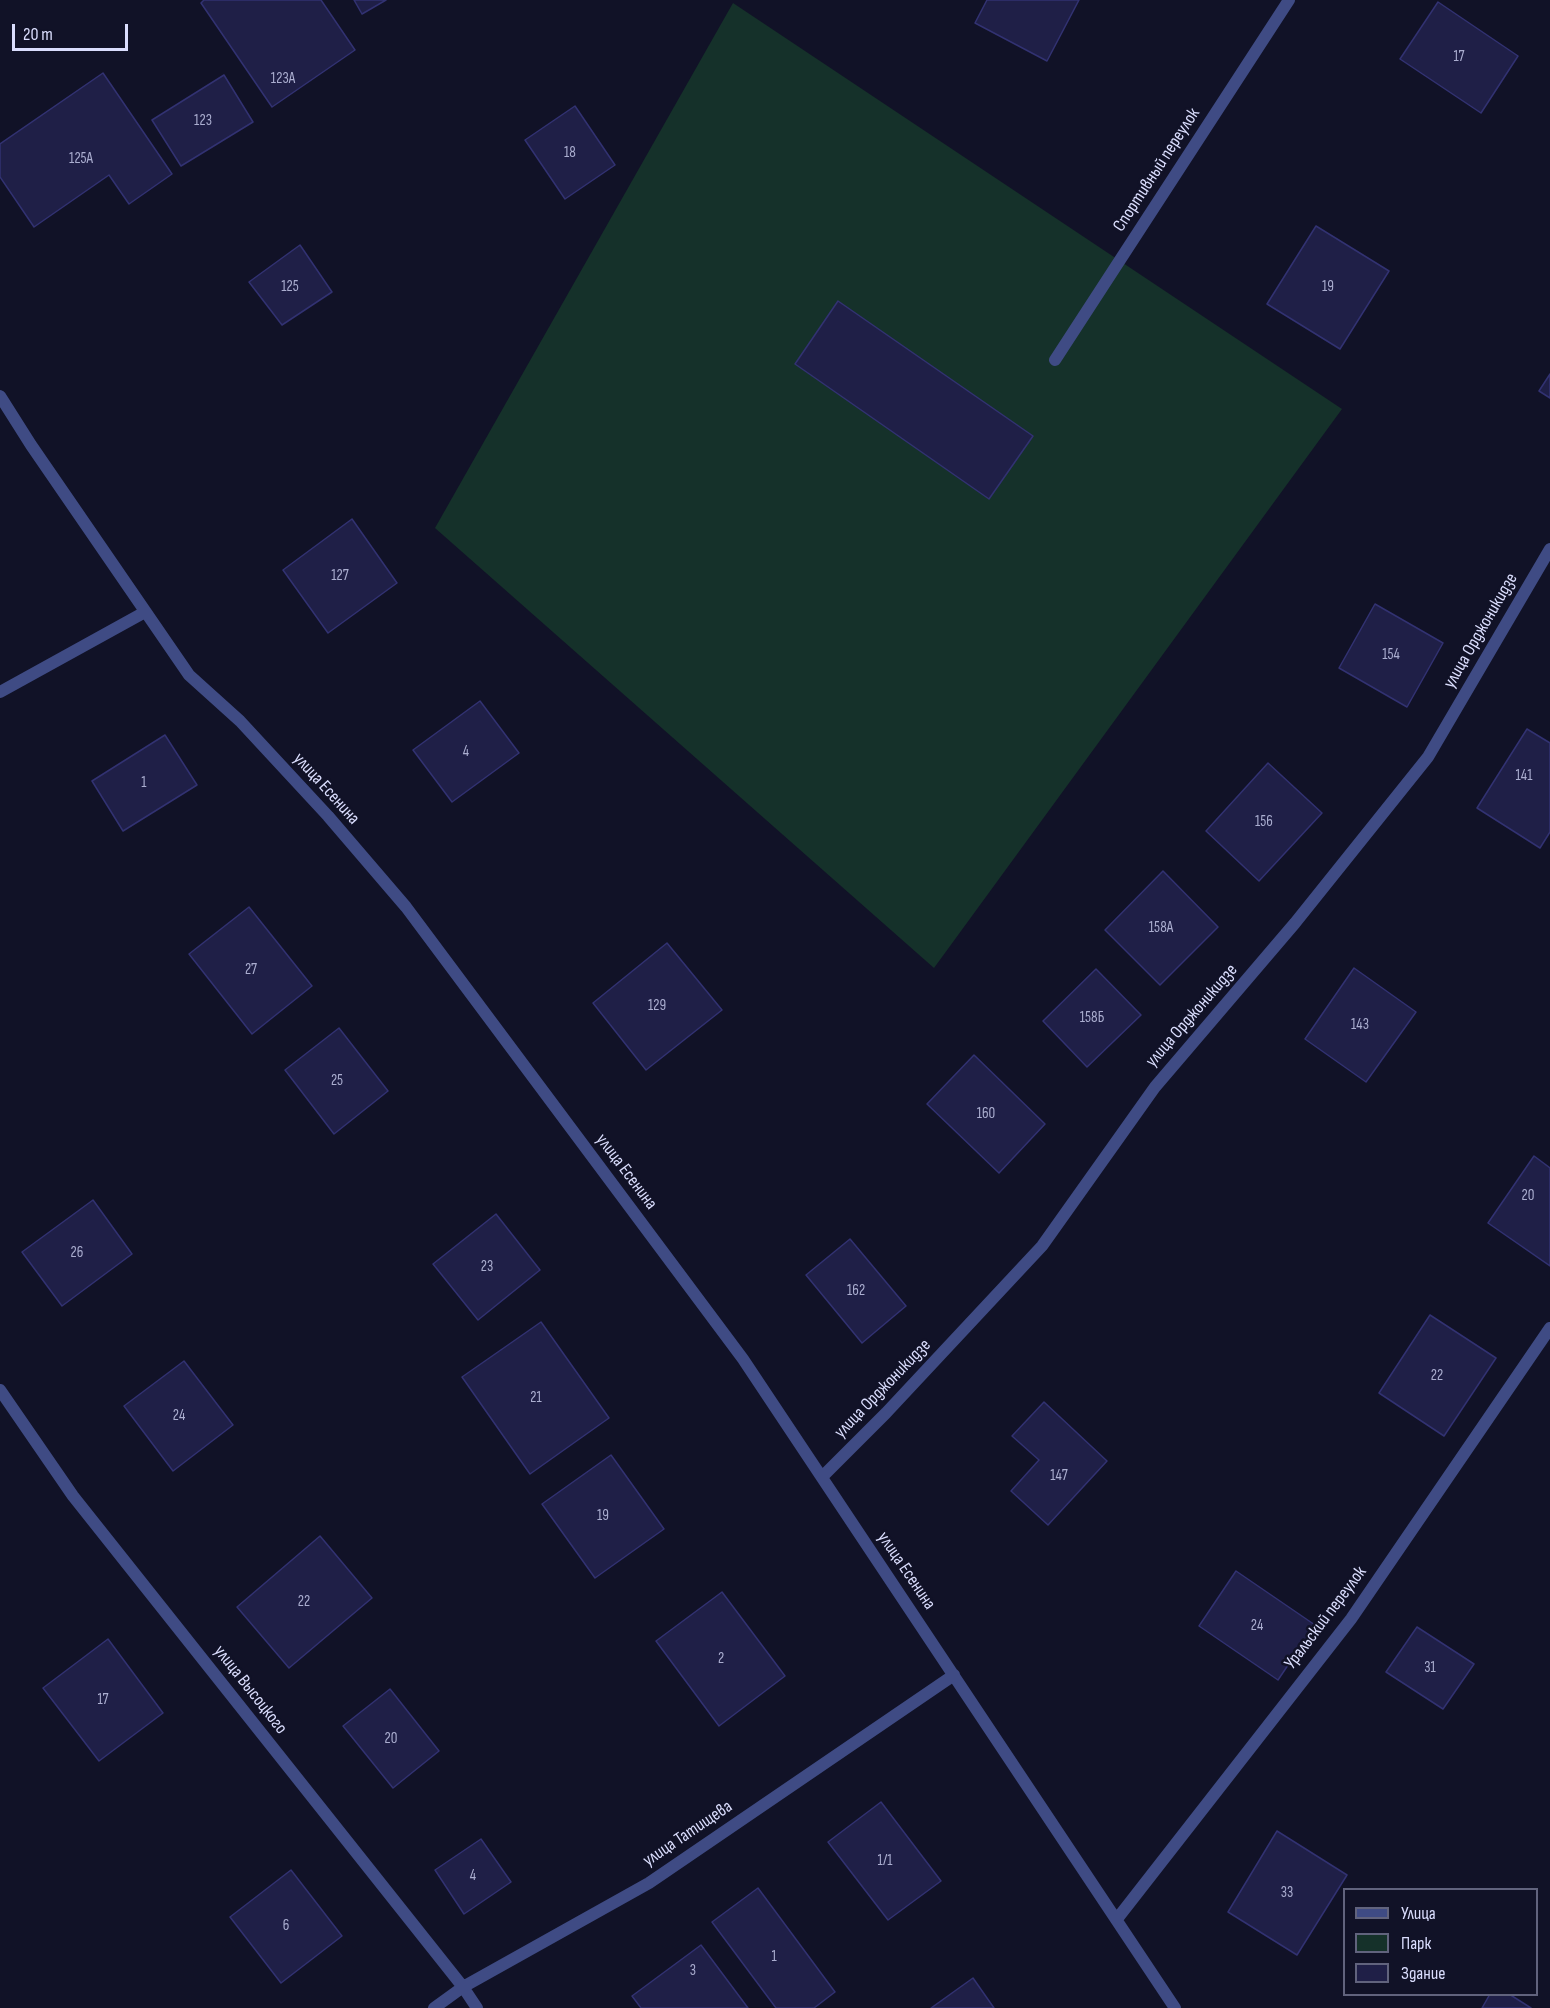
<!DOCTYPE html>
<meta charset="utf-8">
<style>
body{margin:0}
#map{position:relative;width:1550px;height:2008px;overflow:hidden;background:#111227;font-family:"Sofia Sans Condensed",sans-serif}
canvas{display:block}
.legend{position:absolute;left:1343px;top:1888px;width:195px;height:108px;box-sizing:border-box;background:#111227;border:2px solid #61637d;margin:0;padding:8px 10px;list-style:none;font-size:18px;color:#daddfd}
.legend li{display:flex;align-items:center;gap:12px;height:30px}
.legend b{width:30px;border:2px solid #61637d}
.scale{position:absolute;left:12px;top:24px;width:116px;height:27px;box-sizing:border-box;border:3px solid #daddfd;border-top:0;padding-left:8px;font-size:18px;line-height:21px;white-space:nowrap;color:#daddfd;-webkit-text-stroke:4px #111227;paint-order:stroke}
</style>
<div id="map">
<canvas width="1550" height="2008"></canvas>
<ul class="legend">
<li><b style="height:8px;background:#3f4b84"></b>Улица</li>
<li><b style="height:16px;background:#15312a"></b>Парк</li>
<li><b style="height:16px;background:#1f1f47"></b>Здание</li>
</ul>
<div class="scale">20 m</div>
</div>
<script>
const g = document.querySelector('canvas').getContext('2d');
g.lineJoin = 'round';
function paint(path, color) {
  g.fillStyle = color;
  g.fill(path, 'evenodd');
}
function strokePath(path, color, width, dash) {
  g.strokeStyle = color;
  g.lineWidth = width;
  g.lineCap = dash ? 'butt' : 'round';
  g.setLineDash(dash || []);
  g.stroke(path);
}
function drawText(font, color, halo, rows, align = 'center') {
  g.font = font + ' "Sofia Sans Condensed",sans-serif';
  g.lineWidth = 5;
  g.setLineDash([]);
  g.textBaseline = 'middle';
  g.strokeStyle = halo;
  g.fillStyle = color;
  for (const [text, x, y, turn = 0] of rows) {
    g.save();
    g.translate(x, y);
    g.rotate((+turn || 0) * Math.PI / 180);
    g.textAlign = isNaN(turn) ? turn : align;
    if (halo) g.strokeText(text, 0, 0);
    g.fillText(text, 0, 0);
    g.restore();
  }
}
const green = new Path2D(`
 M733,3L1342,409L934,968L435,528Z`);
const building = new Path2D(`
 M204,0H321L355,50L272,107L201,3Z
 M354,0H386L362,14Z
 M987,0H1079L1047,61L975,23Z
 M1438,2L1518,56L1481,113L1400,59Z
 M103,73L172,174L129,204L109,175L34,227L0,177V144Z
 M224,75L253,122L181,166L152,120Z
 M575,106L615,165L565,199L525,140Z
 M1316,226L1389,271L1340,349L1267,304Z
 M300,245L332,292L282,325L249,282Z
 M838,301L1033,436L989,499L795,364Z
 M1550,374V398L1539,391Z
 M352,519L397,583L328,633L283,570Z
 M1375,604L1443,643L1407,707L1339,668Z
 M480,701L519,753L452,802L413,750Z
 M1527,729L1550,743V832L1540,848L1477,808Z
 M165,735L197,785L123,831L92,781Z
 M1268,763L1322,813L1259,881L1206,831Z
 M1163,871L1218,927L1160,985L1105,930Z
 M249,907L312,986L252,1034L189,954Z
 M667,943L722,1010L646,1070L593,1003Z
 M1354,968L1416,1012L1366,1082L1305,1039Z
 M1096,969L1141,1015L1087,1067L1043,1021Z
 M339,1028L388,1091L334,1134L285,1070Z
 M974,1055L1045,1124L999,1173L927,1104Z
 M1534,1156L1550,1168V1266L1488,1223Z
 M93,1200L132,1254L62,1306L22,1252Z
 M496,1214L540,1270L478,1320L433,1264Z
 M850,1239L906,1306L862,1343L806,1275Z
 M1430,1315L1496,1358L1444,1436L1379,1393Z
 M541,1322L609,1418L530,1474L462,1377Z
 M184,1361L233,1425L173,1471L124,1406Z
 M1044,1402L1107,1461L1048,1525L1011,1491L1039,1460L1012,1436Z
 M611,1455L664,1529L595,1578L542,1504Z
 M320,1536L372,1598L289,1668L237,1607Z
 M1236,1571L1315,1625L1278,1680L1199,1626Z
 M722,1592L785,1676L719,1726L656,1641Z
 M1417,1627L1474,1664L1443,1709L1386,1672Z
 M108,1639L163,1713L99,1761L43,1688Z
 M390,1689L439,1751L393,1788L343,1726Z
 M881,1802L941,1881L888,1920L828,1842Z
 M1277,1831L1347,1875L1297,1955L1228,1912Z
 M481,1839L511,1882L464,1914L435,1870Z
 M291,1870L342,1936L281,1983L230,1917Z
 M758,1888L835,1992L814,2008H776L712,1922Z
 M701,1945L748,2008H641L632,1996Z
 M973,1978L994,2008H931Z
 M1490,1994H1509L1531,2008H1482Z`);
const street = new Path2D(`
 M1055,360L1289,0
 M0,396L31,445L189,675L240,721L328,816L406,907L743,1359L1175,2008
 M0,692L145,612
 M0,1390L73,1496L463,1987L477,2008
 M822,1477L886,1413L1042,1246L1155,1087L1295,923L1428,757L1550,549
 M1117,1919L1351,1619L1550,1328
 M434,2008L463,1987L649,1883L954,1675`);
const numberNames = [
 ["17",1459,57],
 ["123А",283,79],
 ["123",203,121],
 ["18",570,153],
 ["125А",81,159],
 ["125",290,287],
 ["19",1328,287],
 ["127",340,576],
 ["154",1391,655],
 ["4",466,752],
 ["141",1524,776],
 ["1",144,783],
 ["156",1264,822],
 ["158А",1161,928],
 ["27",251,970],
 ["129",657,1006],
 ["158Б",1092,1018],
 ["143",1360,1025],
 ["25",337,1081],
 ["160",986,1114],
 ["20",1528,1196],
 ["26",77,1253],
 ["23",487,1267],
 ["162",856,1291],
 ["22",1437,1376],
 ["21",536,1398],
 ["24",179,1416],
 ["147",1059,1476],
 ["19",603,1516],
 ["22",304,1602],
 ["24",1257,1626],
 ["2",721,1659],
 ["31",1430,1668],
 ["17",103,1700],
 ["20",391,1739],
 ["1/1",885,1861],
 ["4",473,1876],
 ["33",1287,1893],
 ["6",286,1926],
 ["1",774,1957],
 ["3",693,1971]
];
const streetNames = [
 ["Спортивный переулок",1157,170,-57],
 ["улица Орджоникидзе",1481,631,-60],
 ["улица Есенина",326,789,48],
 ["улица Орджоникидзе",1192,1016,-49],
 ["улица Есенина",626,1172,53],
 ["улица Орджоникидзе",883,1389,-46],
 ["улица Есенина",906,1571,56],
 ["Уральский переулок",1326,1618,-53],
 ["улица Высоцкого",250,1690,52],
 ["улица Татищева",688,1834,-34]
];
paint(green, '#15312a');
paint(building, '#1f1f47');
strokePath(building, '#323272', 1.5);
strokePath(street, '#3f4b84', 12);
drawText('15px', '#abaed0', null, numberNames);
drawText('18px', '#daddfd', '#111227', streetNames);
</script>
